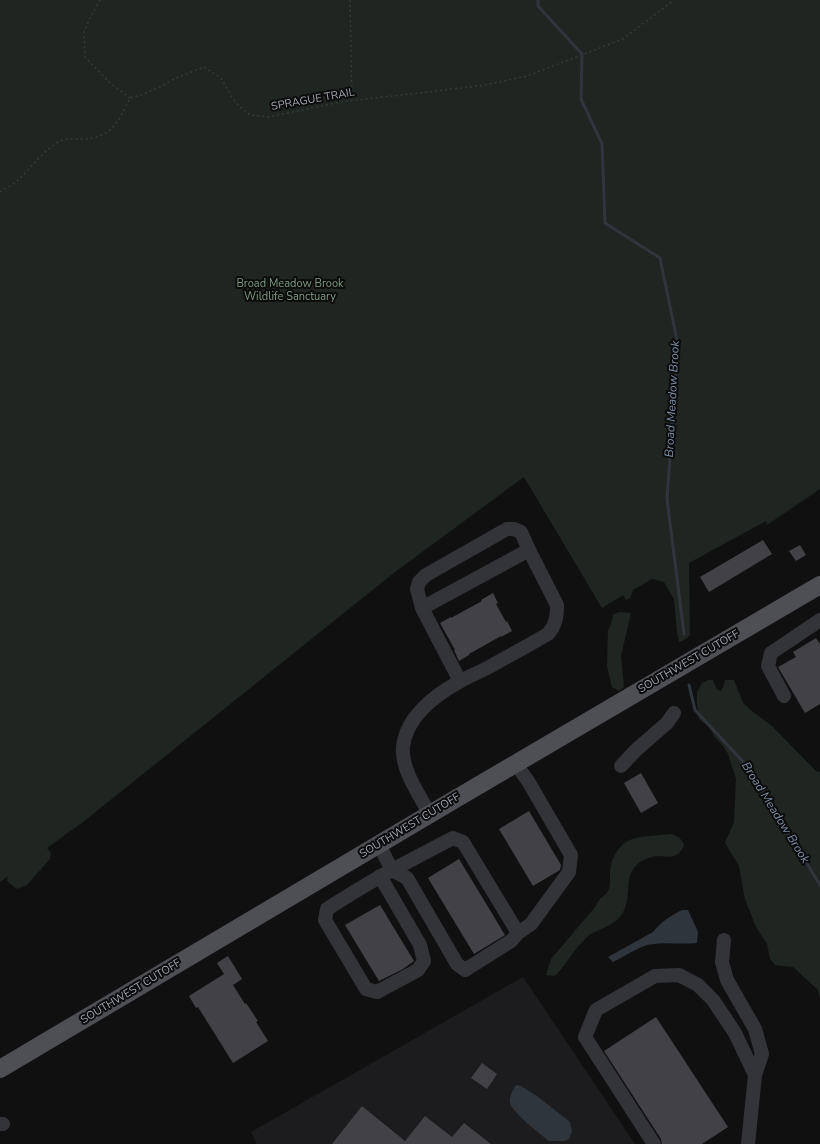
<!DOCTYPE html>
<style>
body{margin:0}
canvas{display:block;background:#101011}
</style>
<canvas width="820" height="1144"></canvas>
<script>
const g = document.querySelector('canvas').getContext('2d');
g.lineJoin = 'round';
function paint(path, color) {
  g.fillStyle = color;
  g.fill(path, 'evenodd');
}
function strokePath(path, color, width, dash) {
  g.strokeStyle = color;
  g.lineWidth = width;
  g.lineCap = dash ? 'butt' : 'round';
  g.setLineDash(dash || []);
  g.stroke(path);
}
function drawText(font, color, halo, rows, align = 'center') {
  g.font = font + ' "Nunito Sans",sans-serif';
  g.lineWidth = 4;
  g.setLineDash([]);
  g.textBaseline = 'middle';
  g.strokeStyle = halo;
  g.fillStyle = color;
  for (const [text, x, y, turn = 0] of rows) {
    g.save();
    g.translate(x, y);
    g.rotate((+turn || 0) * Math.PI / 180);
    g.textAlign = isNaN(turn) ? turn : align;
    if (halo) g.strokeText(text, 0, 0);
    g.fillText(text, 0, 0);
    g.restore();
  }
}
const built = new Path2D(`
 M523,977L635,1144H257L251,1132Z`);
const green = new Path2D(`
 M0,0H820V489L767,525L766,521L689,563L690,635L686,639L679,642L677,633L674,599L664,582L652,579L633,590L630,598L626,600L623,595L602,608L524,477L395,572L83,822L47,848L51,853L50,859L27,885L17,889L7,881L8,876L0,882Z
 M619,612L631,613L621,656L624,687L619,691L612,687L607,666L608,631L611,624L613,615Z
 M708,680H713L717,690L721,691L724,685L725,680H734L743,703L752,711L772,726L816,771L820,772V998L818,990L793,967L775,965L770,959L767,944L756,927L745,899L739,866L725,843L734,822L736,779L728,754L723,746L715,737L708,726L699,719L697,705V692L702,683Z
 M672,834C678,837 683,839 684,846C682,850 679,854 674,856C670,857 665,857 661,856C651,856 641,859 634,868C624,880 632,899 622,914C612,929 597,927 585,939C574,950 567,963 556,975L553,976L546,975L551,959L596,906C598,897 606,897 609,889C611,882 609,873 611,865C613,857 619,846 626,842C635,836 661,835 672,834Z`);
const water = new Path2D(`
 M682,910H688L698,932L697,943C680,945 663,941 647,945C637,948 623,957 613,962L608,957L653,932C661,922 670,916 682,910Z
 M516,1085L521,1086L537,1096L570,1122L572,1131L569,1139L565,1141H549C541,1135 512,1112 510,1103C509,1097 513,1090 516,1085Z`);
const stream = new Path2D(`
 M538,0V6L582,54L581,99L602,144L605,223L660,258L678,345L667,499L684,634
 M689,685L695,710L747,766L820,885`);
const building = new Path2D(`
 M763,540L772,554L709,592L700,577Z
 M800,545L806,555L796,561L789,551Z
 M493,593L498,603L496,604L506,622L507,621L512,631L501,637V636L469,654V655L459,661L454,650H455L440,623L451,617V618L482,601L481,600Z
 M816,638L820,644V704L805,713L778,667L796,657L793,652Z
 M641,773L658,803L641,813L624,783Z
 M529,811L561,865L560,870L533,886L499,829Z
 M459,859L505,935L474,954L428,878Z
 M380,905L414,961L403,969L379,981L345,925Z
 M228,956L242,979L233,985L245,1004L246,1003L258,1021L256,1022L268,1041L233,1063L198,1007L196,1008L189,996L224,974L217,963Z
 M656,1017L728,1127L702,1144H662L661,1139L604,1051Z
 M482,1063L497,1074L487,1089L471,1078Z
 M362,1106L405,1141L425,1116L452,1137L464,1123L491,1144H332Z`);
const path = new Path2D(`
 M100,0L90,18L84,32L85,57L109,82L130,98
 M350,0L352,100
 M0,192C6,188 13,185 18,180C31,168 42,152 58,142C65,138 74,139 82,139C112,138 118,122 130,98L144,94L162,86L174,79L204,67L221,78L231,96L239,106L250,115L269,117L340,102L445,90L485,85L527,76L623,39L674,0`);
const minor = new Path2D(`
 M422,608L417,589L419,582L426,575L507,529H514L521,532L529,550
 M784,696L768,666L771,653L820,620
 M515,763L528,781L571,855L569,872L531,924L518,933
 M621,766L636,750L667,723L674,713
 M430,814C419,795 401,769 403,747C406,717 435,695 459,682C469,676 480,672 489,667C509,656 529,645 548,634C556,625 557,616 557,605L529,550L422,608L460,681
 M379,845L392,870L453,838L463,842L518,933L511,941L465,970L457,964L407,878L392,870C370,882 349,895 327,909L325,920L366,989L377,992L418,970L424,961L420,945L380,876
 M724,940L722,962L727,980L755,1029L762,1054L755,1075L748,1144
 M0,1124H3
 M654,1144L585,1037L596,1010L655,976L679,975L698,985L713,1000L735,1033L755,1075`);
const major = new Path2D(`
 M0,1069L452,801L820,585`);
const streetNames = [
 ["SPRAGUE TRAIL",313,100,-10],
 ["SOUTHWEST CUTOFF",689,662,-30],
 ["SOUTHWEST CUTOFF",410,826,-31],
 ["SOUTHWEST CUTOFF",131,992,-31]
];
const parkNames = [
 ["Broad Meadow Brook",290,284],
 ["Wildlife Sanctuary",290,297]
];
const waterNames = [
 ["Broad Meadow Brook",673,399,-87],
 ["Broad Meadow Brook",775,813,58]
];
paint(built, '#1c1c1e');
paint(green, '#1f2520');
paint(water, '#2f353c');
strokePath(stream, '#2f353c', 3);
paint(building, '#424246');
strokePath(path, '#38393d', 1.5, [2, 3]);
strokePath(minor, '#333438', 14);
strokePath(major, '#4e4f54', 18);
drawText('11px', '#a3a6b0', '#0b0b0c', streetNames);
drawText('11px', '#7b9a80', '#0b0b0c', parkNames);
drawText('italic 12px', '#7d90a8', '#0b0b0c', waterNames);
</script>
